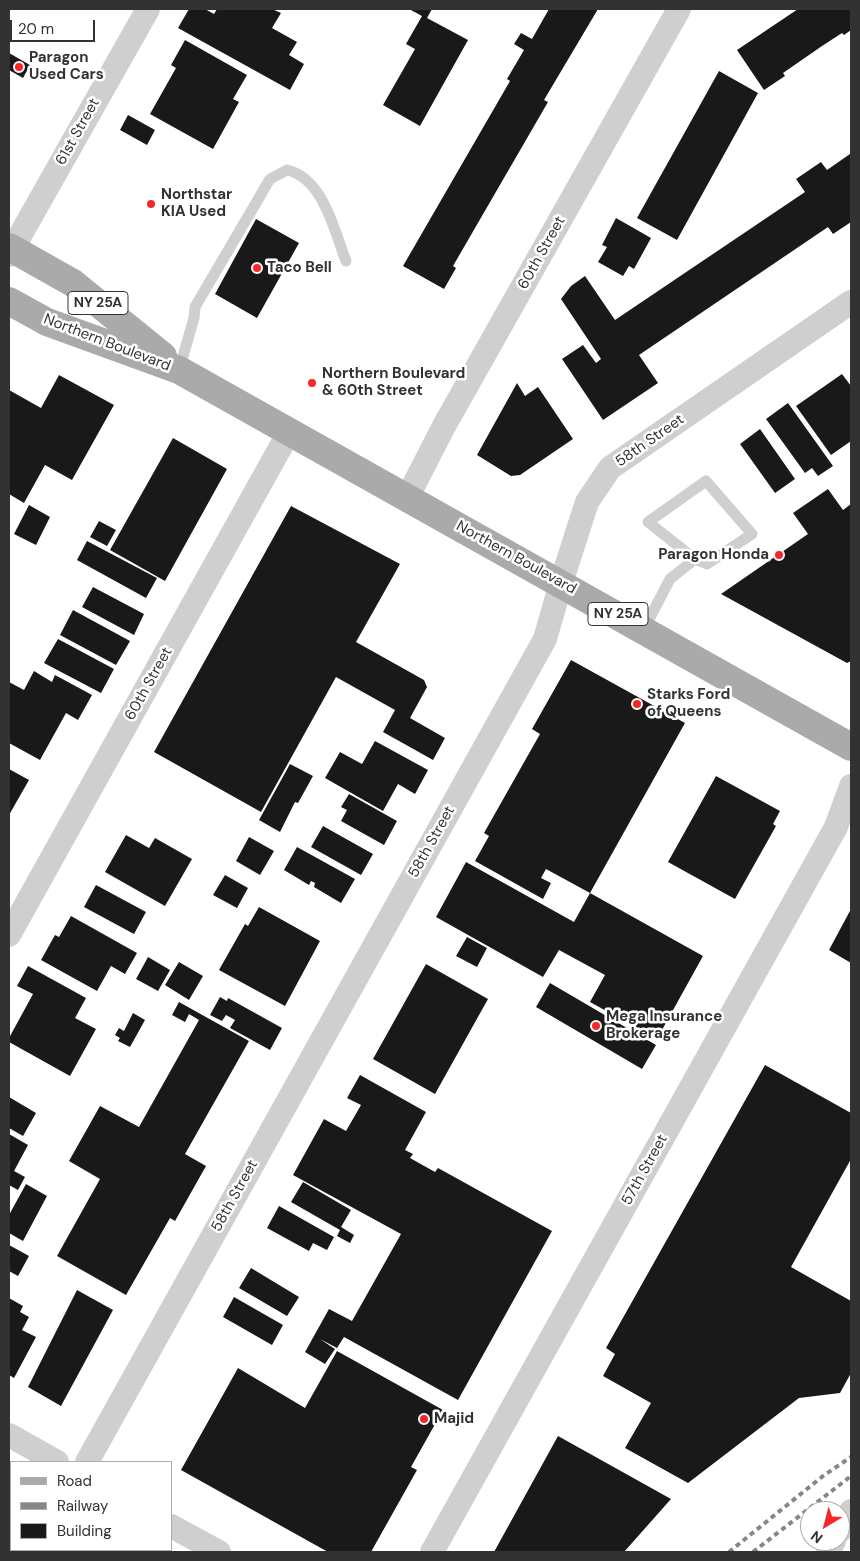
<!DOCTYPE html>
<style>
body{margin:0}
#map{position:relative;width:860px;height:1561px;overflow:hidden;background:#fff;font-family:"DM Sans",sans-serif}
canvas{display:block}
.frame{position:absolute;inset:0;border:10px solid #323232;pointer-events:none}
.legend{position:absolute;left:10px;top:1461px;width:162px;height:90px;box-sizing:border-box;background:#fff;border:1px solid #adadad;margin:0;padding:6px 9px;list-style:none;font-size:15px;color:#323232}
.legend li{display:flex;align-items:center;gap:10px;height:25px}
.legend b{width:25px;border:1px solid #adadad}
.north{position:absolute;left:800px;top:1501px;width:50px;height:50px;box-sizing:border-box;background:#fff;border:1px solid #adadad;border-radius:50%;rotate:217deg;font-size:14px;font-weight:700;line-height:20px;text-align:center;color:#323232}
.north::after{content:'';display:block;margin:auto;width:18px;height:22px;background:#f52829;clip-path:polygon(50% 0,100% 100%,50% 72%,0 100%)}
.scale{position:absolute;left:10px;top:20px;width:85px;height:22px;box-sizing:border-box;border:2px solid #323232;border-top:0;padding-left:6px;font-size:15px;line-height:18px;white-space:nowrap;color:#323232;-webkit-text-stroke:4px #fff;paint-order:stroke}
</style>
<div id="map">
<canvas width="860" height="1561"></canvas>
<div class="frame"></div>
<ul class="legend">
<li><b style="height:6px;background:#aaa"></b>Road</li>
<li><b style="height:6px;background:#878787"></b>Railway</li>
<li><b style="height:14px;background:#191919"></b>Building</li>
</ul>
<div class="north">N</div>
<div class="scale">20 m</div>
</div>
<script>
const g = document.querySelector('canvas').getContext('2d');
g.lineJoin = 'round';
function paint(path, color) {
  g.fillStyle = color;
  g.fill(path, 'evenodd');
}
function strokePath(path, color, width, dash) {
  g.strokeStyle = color;
  g.lineWidth = width;
  g.lineCap = dash ? 'butt' : 'round';
  g.setLineDash(dash || []);
  g.stroke(path);
}
function drawText(font, color, halo, rows, align = 'center') {
  g.font = font + ' "DM Sans",sans-serif';
  g.lineWidth = 5;
  g.setLineDash([]);
  g.textBaseline = 'middle';
  g.strokeStyle = halo;
  g.fillStyle = color;
  for (const [text, x, y, turn = 0] of rows) {
    g.save();
    g.translate(x, y);
    g.rotate((+turn || 0) * Math.PI / 180);
    g.textAlign = isNaN(turn) ? turn : align;
    if (halo) g.strokeText(text, 0, 0);
    g.fillText(text, 0, 0);
    g.restore();
  }
}
const building = new Path2D(`
 M189,9H205L214,14L217,9H272L281,13L272,28L297,42L289,55L304,64L290,90L178,28Z
 M409,9H432L427,18L468,40L420,126L383,105L415,49L406,44L422,16Z
 M549,9H598L544,100L548,102L453,266L456,268L444,289L403,266L510,81L507,79L524,50L514,44L521,33L532,39Z
 M798,9H851V30L844,35L842,33L822,46L783,73L785,76L764,90L737,50Z
 M185,40L247,75L233,99L239,102L213,149L150,114L176,68L171,65Z
 M9,53L30,65L23,78L9,70Z
 M719,71L758,93L677,240L637,218Z
 M128,115L155,130L147,145L120,130Z
 M850,154L851,222L833,234L828,227L639,355L658,383L603,420L562,359L583,345L596,363L601,359L561,299L571,286L585,276L615,320L805,192L796,179L821,162L827,170Z
 M616,218L651,238L634,269L629,266L623,276L598,262L607,247L602,245Z
 M256,219L299,243L257,318L215,294Z
 M842,374L851,386V441L831,455L796,406Z
 M59,375L114,405L72,480L45,465L24,503L9,494V390L41,408Z
 M517,383L525,396L538,387L573,439L520,475L511,476L477,455Z
 M788,403L833,466L818,476L812,468L805,473L766,419Z
 M760,429L795,479L775,493L740,444Z
 M173,438L227,469L165,581L110,550Z
 M828,489L843,510L851,504V661L847,663L721,594L808,534L793,513Z
 M29,505L50,517L36,545L14,534Z
 M291,506L400,564L356,642L424,680L427,687L410,718L445,738L433,760L383,732L395,710L336,677L261,812L154,752Z
 M99,521L116,530L107,546L90,537Z
 M87,541L157,578L146,598L77,560Z
 M93,587L144,614L134,635L82,607Z
 M73,610L130,641L116,665L60,635Z
 M58,639L114,669L101,693L44,663Z
 M571,660L685,723L590,893L703,956L657,1039L590,1002L605,975L559,950L543,977L436,917L466,862L574,922L590,893L546,869L541,878L551,883L543,899L475,861L489,836L484,833L540,734L532,729Z
 M34,671L52,682L55,675L92,695L78,720L66,713L40,760L9,743V682L24,690Z
 M375,741L428,770L415,794L398,784L383,811L325,778L340,752L362,764Z
 M290,764L313,776L298,803L295,802L280,832L259,820Z
 M9,769L29,780L9,815Z
 M716,776L780,811L773,824L776,826L735,899L668,862Z
 M349,794L397,821L384,845L341,821L347,810L341,807Z
 M323,826L373,854L361,875L311,847Z
 M126,835L149,848L155,838L192,859L165,906L105,872Z
 M249,837L274,851L260,875L236,861Z
 M297,847L355,879L341,903L314,887L315,883L311,881L309,885L284,870Z
 M225,875L248,888L237,908L213,895Z
 M96,885L146,912L134,934L84,907Z
 M259,907L320,941L285,1006L219,970L245,924L248,926Z
 M851,909V963L829,950Z
 M71,916L137,953L125,974L111,966L97,991L41,960L55,935L59,937Z
 M467,937L487,948L477,967L456,956Z
 M148,957L170,970L158,991L136,979Z
 M179,962L203,976L189,1000L165,985Z
 M426,964L488,999L435,1094L373,1059Z
 M28,966L86,998L75,1018L96,1029L70,1076L9,1042V1038L33,994L17,986Z
 M550,983L656,1045L642,1069L536,1007Z
 M220,997L227,1001L228,998L282,1028L270,1050L230,1028L235,1020L226,1015L222,1021L210,1015Z
 M179,1002L249,1041L185,1154L206,1166L175,1221L170,1218L126,1295L57,1256L100,1179L69,1161L100,1106L139,1127L199,1020L189,1014L185,1022L172,1015Z
 M133,1013L145,1020L130,1047L118,1041L120,1038L115,1035L119,1028L124,1031Z
 M765,1065L851,1113V1159L791,1267L851,1301V1373L840,1393L799,1398L688,1483L625,1448L651,1403L603,1376L615,1354L606,1348Z
 M360,1075L426,1112L405,1150L413,1154L410,1158L435,1172L438,1168L552,1231L458,1400L344,1337L337,1348L320,1339L335,1349L325,1364L305,1352L329,1309L352,1321L401,1234L293,1175L324,1119L346,1131L361,1105L347,1098Z
 M9,1097L36,1113L23,1136L9,1128Z
 M9,1134L28,1145L14,1171L25,1177L18,1190L9,1185Z
 M303,1182L351,1210L341,1227L354,1235L350,1243L337,1236L340,1230L291,1202Z
 M26,1184L47,1196L23,1241L9,1233V1215Z
 M279,1206L334,1237L327,1250L313,1243L309,1251L267,1228Z
 M9,1245L29,1256L18,1276L9,1271Z
 M251,1268L299,1297L287,1316L239,1288Z
 M77,1290L113,1310L61,1406L28,1387Z
 M234,1297L283,1325L272,1345L223,1317Z
 M9,1298L23,1306L20,1312L29,1317L22,1330L36,1337L14,1378L9,1375Z
 M337,1351L443,1410L411,1467L417,1470L371,1552H328L181,1470L238,1368L305,1408Z
 M558,1436L671,1499L624,1552H494Z
 M84,1550H106L111,1552H82Z`);
const service = new Path2D(`
 M179,370L194,318L195,307L270,179L287,170C323,178 334,230 346,261
 M644,629L670,579L695,559L707,564L752,534L706,481L648,522L695,559`);
const minor = new Path2D(`
 M9,255L148,9
 M407,498L444,426L679,9
 M9,935L289,432
 M9,1435L57,1462
 M87,1462L545,639L561,583L587,502L610,468L851,302
 M171,1526L219,1552
 M840,1531L851,1511
 M37,1552L39,1550
 M432,1552L836,827L851,786
 M828,1552L834,1541`);
const primary = new Path2D(`
 M9,247L73,283L163,356
 M9,301L47,322L179,370L851,747`);
const rail = new Path2D(`
 M729,1552L823,1476L851,1457
 M753,1552L851,1476`);
const markers = [
 [19,67,5,"#f52829"],
 [151,204,5,"#f52829"],
 [257,268,5,"#f52829"],
 [312,383,5,"#f52829"],
 [779,555,5,"#f52829"],
 [637,704,5,"#f52829"],
 [596,1026,5,"#f52829"],
 [424,1419,5,"#f52829"]
];
const shields = [
 [98,303,60],
 [618,614,60]
];
const shieldNames = [
 ["NY 25A",98,303],
 ["NY 25A",618,614]
];
const poiNames = [
 ["Paragon",29,58],
 ["Used Cars",29,75],
 ["Northstar",161,195],
 ["KIA Used",161,212],
 ["Taco Bell",267,268],
 ["Northern Boulevard",322,374],
 ["& 60th Street",322,391],
 ["Paragon Honda",769,555,"right"],
 ["Starks Ford",647,695],
 ["of Queens",647,712],
 ["Mega Insurance",606,1017],
 ["Brokerage",606,1034],
 ["Majid",434,1419]
];
const streetNames = [
 ["61st Street",78,132,-61],
 ["60th Street",542,253,-61],
 ["Northern Boulevard",107,343,21],
 ["58th Street",650,441,-35],
 ["Northern Boulevard",516,558,29],
 ["60th Street",149,684,-61],
 ["58th Street",432,842,-61],
 ["57th Street",645,1170,-61],
 ["58th Street",235,1196,-61]
];
paint(building, '#191919');
strokePath(service, '#cfcfcf', 11);
strokePath(minor, '#cfcfcf', 24);
strokePath(primary, '#aaa', 28);
strokePath(rail, '#878787', 4, [5, 4]);
for (const [x, y, r, color] of markers) {
  const dot = new Path2D();
  dot.arc(x, y, r, 0, 2 * Math.PI);
  g.fillStyle = color;
  g.fill(dot);
  strokePath(dot, '#fff', 2);
}
for (const [x, y, w] of shields) {
  const box = new Path2D();
  box.roundRect(x - w / 2, y - 11.5, w, 23, 4);
  g.fillStyle = '#fff';
  g.fill(box);
  strokePath(box, '#323232', 1);
}
drawText('bold 14px', '#323232', null, shieldNames);
drawText('bold 15px', '#323232', '#fff', poiNames, 'left');
drawText('15px', '#323232', '#fff', streetNames);
</script>
